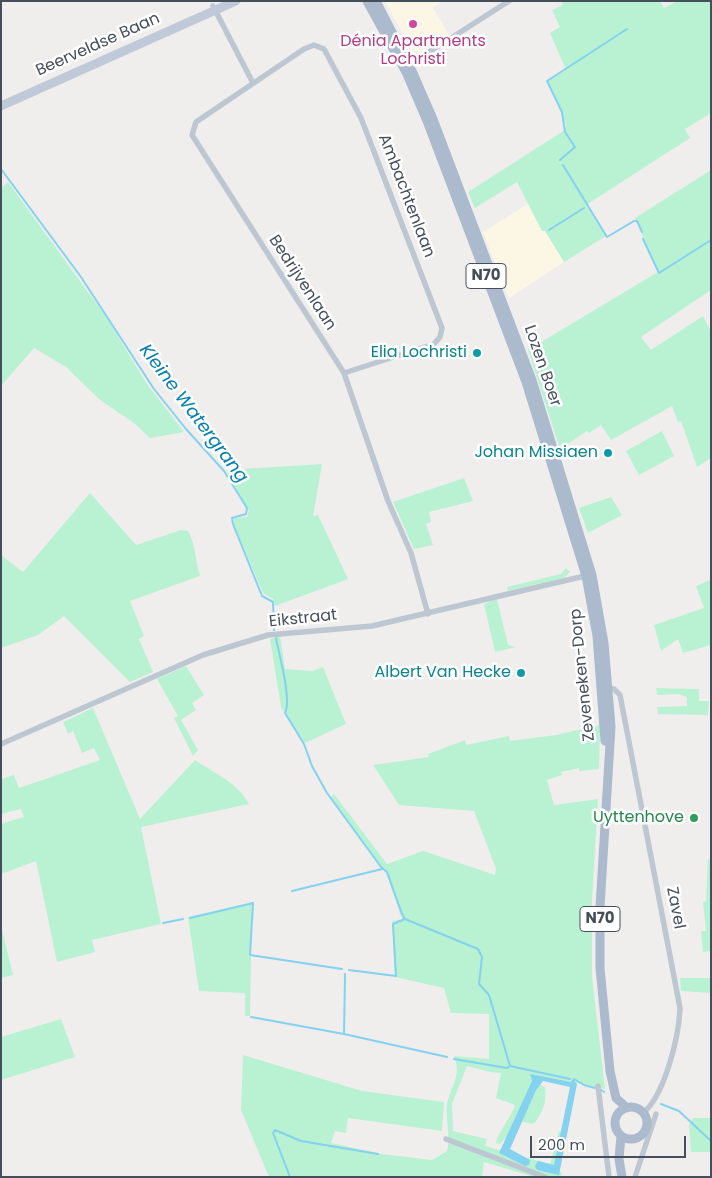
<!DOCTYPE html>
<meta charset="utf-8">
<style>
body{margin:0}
#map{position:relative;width:712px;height:1178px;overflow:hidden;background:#f0eeed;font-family:Poppins,sans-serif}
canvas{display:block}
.frame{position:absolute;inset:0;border:2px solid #454f5c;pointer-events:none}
.scale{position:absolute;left:530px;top:1136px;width:156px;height:22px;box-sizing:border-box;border:2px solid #454f5c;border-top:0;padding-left:6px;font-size:15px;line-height:18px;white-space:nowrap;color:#454f5c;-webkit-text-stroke:4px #fff;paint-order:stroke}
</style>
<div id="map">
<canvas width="712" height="1178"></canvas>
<div class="frame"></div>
<div class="scale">200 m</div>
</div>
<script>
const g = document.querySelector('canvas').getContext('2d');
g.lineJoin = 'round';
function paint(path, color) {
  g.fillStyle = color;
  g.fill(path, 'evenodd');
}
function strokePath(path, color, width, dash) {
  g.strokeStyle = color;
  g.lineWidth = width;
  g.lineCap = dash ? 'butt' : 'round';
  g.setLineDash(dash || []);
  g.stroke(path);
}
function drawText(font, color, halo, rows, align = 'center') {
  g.font = font + ' Poppins,sans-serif';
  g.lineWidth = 5;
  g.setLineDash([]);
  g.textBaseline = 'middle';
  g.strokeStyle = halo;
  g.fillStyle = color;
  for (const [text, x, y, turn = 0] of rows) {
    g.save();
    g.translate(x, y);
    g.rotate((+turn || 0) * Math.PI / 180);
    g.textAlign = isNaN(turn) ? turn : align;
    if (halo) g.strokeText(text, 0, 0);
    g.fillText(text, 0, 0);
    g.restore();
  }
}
const commercial = new Path2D(`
 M385,1H442L433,8L449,35L417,54L411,49Z
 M528,204L542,231L545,230L564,262L509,298L483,232Z`);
const green = new Path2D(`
 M561,1H660L664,8L678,1H711V113L685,129L690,138L586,205L606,236L564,262L545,231H542L517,182L475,208L468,192L565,130L566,125L548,81L566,70L550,33L560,27L552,10L563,5Z
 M711,170V290L641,337L651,350L703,316L711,332V458L697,467L681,421L678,422L672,406L611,440L601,425L589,433L587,431L560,449L528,350L658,272L635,218Z
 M8,182L106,317L147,384L184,432L150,438L134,423L100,400L66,367L34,348L1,386V188Z
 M662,431L674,456L639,475L626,451Z
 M322,464L313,516L318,515L348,579L275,606L273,599L263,593L234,525V518L247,517L249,511L226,470Z
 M464,478L473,501L429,512L431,522L426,524L433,545L414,549L393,502Z
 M90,493L136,545L181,530L188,531C196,545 195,561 200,576L130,601L144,636L139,639L153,672L130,682L64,616L38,635L1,648V555L23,572Z
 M611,497L622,515L588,533L579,508Z
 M566,568L570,572L564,578L508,591L507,587L561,574Z
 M710,580L711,645L683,653L678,639L661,651L654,625L704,608L696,586Z
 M497,599L508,645L516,647L495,652L484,604Z
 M280,636L285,669L312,671L323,667L346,724L305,743L281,707L270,639Z
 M186,666L204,695L192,703L196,710L181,720L198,750L193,756L174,718L178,716L157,679Z
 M656,688L699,689V701H709L708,715L658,714L657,707L687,706V697L678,694L657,695Z
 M93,708L140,819L195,760C214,773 238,783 249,804L141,827L161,924L92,940L95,952L57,962L36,861L1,874V824L24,817L21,809L1,814V779L14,775L19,788L100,760L94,748L82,753L73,731L68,734L63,722Z
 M600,725L599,769L579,771V768L561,772L562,775L547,780L554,805L598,799L592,899V976L605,1089L577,1083L573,1080L571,1082L530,1076L532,1081L545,1087C547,1102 543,1111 535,1123L531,1124L521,1121L500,1144L496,1143C497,1134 511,1118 515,1105L496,1098L501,1073L490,1072L467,1066L452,1104L453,1131L487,1139L485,1146L550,1164L559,1131L562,1132L553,1170L562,1172L561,1177H534L484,1162L482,1177H269L241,1110L243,1055L362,1091L444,1102L442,1131L348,1118L346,1133L335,1131L331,1143L382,1154L432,1160L447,1151C451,1136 445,1120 447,1104C451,1085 462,1076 454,1056L489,1059V1014L451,1013L444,988L395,977L392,921L402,919L386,873L331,797L334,794L387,864L423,851L495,875L496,869L474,811L399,805L373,765L429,757L428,754L465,740L466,745L509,736L510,741L556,735Z
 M708,859L711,860V951L703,952L701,931H706L703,902L706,901Z
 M252,903L250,1016H245V993L199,991L188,917Z
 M1,926L13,975L1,978Z
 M680,978H711V993L681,991Z
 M61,1019L75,1057L1,1080V1037Z
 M693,1118H711V1152H691L689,1125Z`);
const water = new Path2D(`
 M530,1074L571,1082L573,1079L577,1084L559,1175L537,1170L535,1166L538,1161L554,1165L570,1087L543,1081L536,1090L510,1149L530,1160L529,1165L525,1166L499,1153L532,1081Z`);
const stream = new Path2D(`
 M560,160L575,147L565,132L562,112L547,81L627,29
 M563,165L607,237L634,221H637L642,232
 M1,169L81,277L154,389L186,429L224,471L247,508L246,514L232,518L233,524L262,596L273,602L274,630
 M549,230L584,208
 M643,239L659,273L711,240
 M276,638C279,655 292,699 285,713L304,744L312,766L327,793L381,867L387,872L402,914L405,919L478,949L482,957L479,984L489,995L510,1066L570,1079
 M292,891L382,869
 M190,918L253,903L250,955L342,969
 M163,923L183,919
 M349,970L396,976L393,924L405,919
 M345,974L344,1034L447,1057
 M251,1017L344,1034
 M454,1059L507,1068L510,1066
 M574,1079L584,1085L595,1088
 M601,1090L604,1092
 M661,1104L679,1111L711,1141
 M290,1177L273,1133L275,1130L301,1141L378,1154`);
const minor = new Path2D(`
 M213,6L253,83
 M409,65L509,1
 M344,373L434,344L440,337L442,328L361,118L324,49L314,45L304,49L196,122L192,135L344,373L388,501L411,553L428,614
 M605,688L614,689L620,695L680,1008C679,1036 665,1095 643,1113
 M1,744L203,655L268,635L372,626L589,575
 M598,1086L609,1177
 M446,1139L545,1177
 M635,1177L656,1114`);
const secondary = new Path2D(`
 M1,106L236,1`);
const primary = new Path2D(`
 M367,1L406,72L427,121L526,382L586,576L597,636L605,741
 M376,1L413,73L433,119L532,380L592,575L604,643L611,727L600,907V968L610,1071L616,1098L627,1108
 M615 1123a16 16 0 1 1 32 0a16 16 0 1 1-32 0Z
 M621,1136L619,1159L622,1177`);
const markers = [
 [413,24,5,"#d1479c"],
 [477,353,5,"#0f9aa8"],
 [608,453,5,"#0f9aa8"],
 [521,673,5,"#0f9aa8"],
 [694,818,5,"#2e9e5b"]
];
const shields = [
 [486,276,40],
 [600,919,40]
];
const shieldNames = [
 ["N70",486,276],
 ["N70",600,919]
];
const hotelNames = [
 ["Dénia Apartments",413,42],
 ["Lochristi",413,60]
];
const streetNames = [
 ["Beerveldse Baan",98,45,-24],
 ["Ambachtenlaan",406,196,69],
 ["Bedrijvenlaan",302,283,57],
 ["Lozen Boer",542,366,71],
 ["Eikstraat",303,619,-6],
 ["Zeveneken-Dorp",583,675,-96],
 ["Zavel",675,908,79]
];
const cultureNames = [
 ["Elia Lochristi",467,353],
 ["Johan Missiaen",598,453],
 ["Albert Van Hecke",511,673]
];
const leisureNames = [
 ["Uyttenhove",684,818]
];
const waterNames = [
 ["Kleine Watergrang",193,414,53]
];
paint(commercial, '#fcf7e5');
paint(green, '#b9f1d3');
paint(water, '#84d1f0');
strokePath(stream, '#84d1f0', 2);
strokePath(minor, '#bdc7d1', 5.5);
strokePath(secondary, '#bfc9d8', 9);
strokePath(primary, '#acbace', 9);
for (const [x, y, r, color] of markers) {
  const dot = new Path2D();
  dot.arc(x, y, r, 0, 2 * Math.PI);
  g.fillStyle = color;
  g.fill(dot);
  strokePath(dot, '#fff', 2);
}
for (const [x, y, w] of shields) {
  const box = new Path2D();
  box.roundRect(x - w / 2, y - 12.5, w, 25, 4);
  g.fillStyle = '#fff';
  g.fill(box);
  strokePath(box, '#454f5c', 1);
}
drawText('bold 15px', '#454f5c', null, shieldNames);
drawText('16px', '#b23c85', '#fff', hotelNames);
drawText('16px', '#454f5c', '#fff', streetNames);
drawText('16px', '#0d838f', '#fff', cultureNames, 'right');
drawText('16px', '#27864d', '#fff', leisureNames, 'right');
drawText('italic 18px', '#067eae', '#fff', waterNames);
</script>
